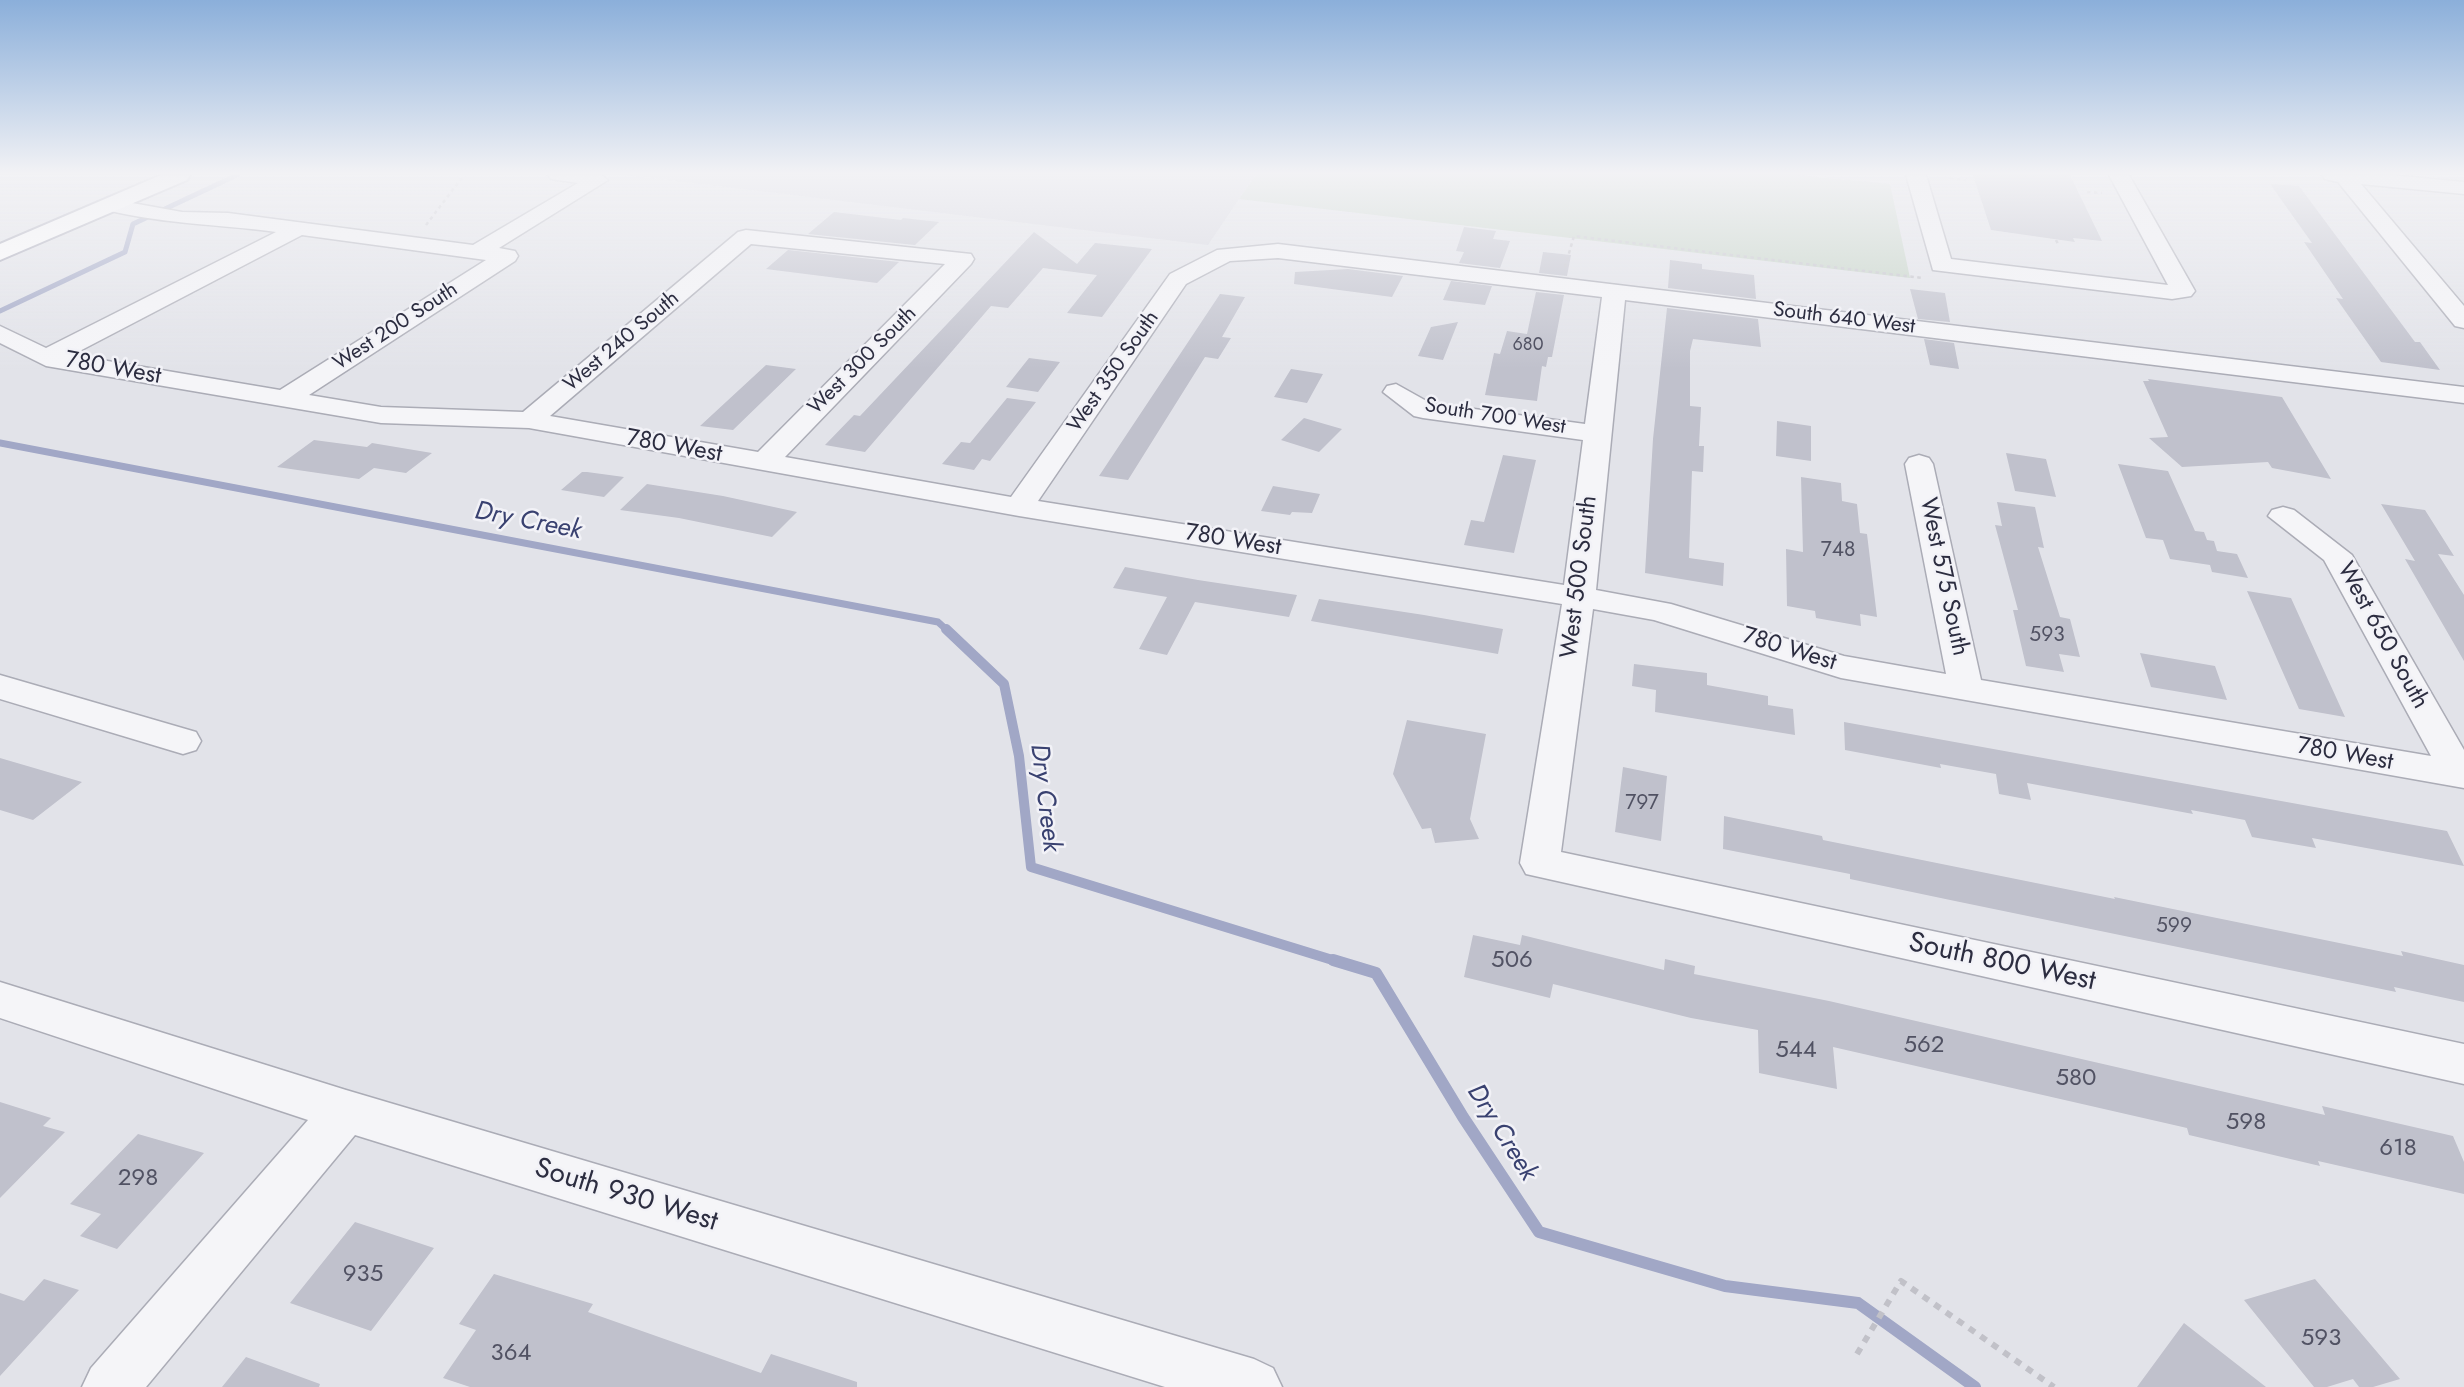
<!DOCTYPE html>
<style>
body{margin:0}
canvas{display:block;background:#e2e3e9}
</style>
<canvas width="2464" height="1387"></canvas>
<script>
const g = document.querySelector('canvas').getContext('2d');
g.lineJoin = 'round';
function paint(path, color) {
  g.fillStyle = color;
  g.fill(path, 'evenodd');
}
function strokePath(path, color, width, dash) {
  g.strokeStyle = color;
  g.lineWidth = width;
  g.lineCap = dash ? 'butt' : 'round';
  g.setLineDash(dash || []);
  g.stroke(path);
}
function drawText(font, color, halo, rows, align = 'center') {
  g.font = font + ' Jost,sans-serif';
  g.lineWidth = 5;
  g.setLineDash([]);
  g.textBaseline = 'middle';
  g.strokeStyle = halo;
  g.fillStyle = color;
  for (const [text, x, y, turn = 0] of rows) {
    g.save();
    g.translate(x, y);
    g.rotate((+turn || 0) * Math.PI / 180);
    g.textAlign = isNaN(turn) ? turn : align;
    if (halo) g.strokeText(text, 0, 0);
    g.fillText(text, 0, 0);
    g.restore();
  }
}
const built = new Path2D(`
 M627,175H1255L1208,245Z`);
const green = new Path2D(`
 M1256,175H1798L1890,184L1910,278L1239,199Z`);
const streamFar3 = new Path2D(`
 M0,311L125,252L133,224L237,175`);
const streamFar2 = new Path2D(`
 M0,443L938,622L948,631`);
const streamFar1 = new Path2D(`
 M946,629L1004,684L1019,756L1031,867L1339,962`);
const stream = new Path2D(`
 M1333,960L1376,973L1463,1117L1539,1232L1725,1286L1858,1303L1975,1387`);
const building = new Path2D(`
 M1973,175H2070L2102,241L2073,238L2075,242L1991,230Z
 M2270,184L2299,186L2415,342H2420L2440,370L2381,362L2336,298L2343,299L2304,242L2312,243Z
 M834,212L901,220L903,218L939,222L915,245L808,234Z
 M1464,227L1496,231L1493,239L1510,241L1500,268L1459,263L1464,252L1456,251Z
 M1034,232L1077,264L1095,243L1152,249L1102,317L1067,313L1097,275L1043,268L1008,308L991,306L865,452L825,445L854,415L860,416Z
 M788,250L899,262L877,283L766,269Z
 M1543,252L1571,255L1567,276L1539,273Z
 M1670,260L1702,264V269L1754,275L1756,299L1668,288Z
 M1348,269L1403,276L1392,297L1294,284L1295,272Z
 M1451,281L1492,286L1485,305L1443,300Z
 M1910,289L1945,293L1950,322L1918,319Z
 M1536,292L1564,295L1552,357H1548L1546,367L1542,366L1537,401L1485,395L1494,353L1500,354L1507,331L1527,334Z
 M1220,294L1245,297L1222,337L1231,338L1218,359L1205,357L1128,480L1099,476Z
 M1667,308L1758,319L1761,347L1693,339L1690,351V406L1701,407L1699,446H1704L1703,472L1692,471L1689,558L1724,563L1723,586L1645,573L1653,439Z
 M1458,322L1443,360L1418,356L1431,327Z
 M1924,339L1954,343L1959,369L1930,365Z
 M1029,358L1060,362L1038,392L1006,387Z
 M766,365L796,369L733,430L700,426Z
 M1291,369L1323,374L1307,403L1274,397Z
 M2148,379L2282,397L2331,479L2272,468L2268,462L2182,467L2149,438L2168,437L2143,381H2149Z
 M1007,398L1036,402L990,461L982,459L974,470L942,464L961,442L970,443Z
 M1304,418L1342,429L1319,452L1281,440Z
 M1777,421L1811,426V461L1776,456Z
 M314,440L367,447L372,443L432,453L406,473L374,468L359,479L277,467Z
 M2006,453L2046,459L2056,497L2015,491Z
 M1503,455L1536,460L1514,553L1464,545L1471,520L1484,522Z
 M2118,464L2168,471L2195,531L2204,532L2207,540L2214,541L2217,551L2237,554L2248,578L2212,572L2210,565L2170,559L2163,540L2146,538Z
 M582,472H587L624,477L604,497L561,490Z
 M1801,477L1841,483L1842,501L1857,504L1860,533L1867,534L1877,617L1860,614L1861,626L1816,618L1815,611L1787,606L1786,549L1803,552Z
 M647,484L723,496L797,512L772,537L679,518L620,510Z
 M1273,486L1320,494L1312,513L1292,512L1290,515L1261,511Z
 M1997,502L2035,507L2044,548L2038,547L2060,617L2070,619L2080,657L2059,654L2064,672L2026,666L2013,610H2018L1995,525L2002,526Z
 M2381,504L2425,510L2454,556L2438,554L2464,595V661L2405,559L2415,561Z
 M1125,567L1198,580L1297,595L1289,617L1195,602L1167,655L1139,649L1167,597L1113,588Z
 M2247,591L2291,598L2345,717L2299,709Z
 M1319,599L1424,615L1503,629L1498,654L1311,621Z
 M2140,653L2215,666L2227,700L2151,687Z
 M1634,664L1707,673V685L1768,696V705L1793,709L1795,735L1655,712L1656,690L1632,686Z
 M1407,720L1486,734L1470,819L1479,839L1435,843L1431,828L1422,829L1393,774Z
 M1844,722L2447,831L2464,866L2312,838L2316,848L2252,837L2245,820L2191,810L2193,814L2027,783L2031,800L1999,794L1996,774L1940,764L1941,768L1845,750Z
 M0,758L82,782L33,820L0,810Z
 M1623,767L1667,776L1661,841L1615,832Z
 M1724,816L1822,836L1823,840L2115,899L2114,897L2403,956L2401,951L2464,965V1002L2394,987L2396,992L1955,901L1850,879V874L1723,849Z
 M1473,935L1520,945L1522,935L1664,970L1665,959L1695,966L1694,974L1829,1001L2325,1115L2322,1106L2453,1136L2464,1162V1194L2318,1161L2320,1166L2189,1135L2187,1128L1833,1047L1837,1089L1759,1073L1758,1030L1691,1018L1553,984L1550,998L1464,977Z
 M0,1102L51,1118L43,1126L65,1132L0,1198Z
 M138,1134L204,1153L117,1249L80,1236L101,1214L70,1204Z
 M355,1222L434,1248L371,1331L290,1303Z
 M494,1274L593,1304L588,1312L761,1373L771,1354L857,1382V1387H470L443,1378L476,1330L459,1324Z
 M44,1279L79,1290L0,1376V1293L24,1301Z
 M2315,1279L2400,1379L2373,1387H2359L2353,1379L2327,1387H2314L2244,1300Z
 M2184,1323L2266,1387H2137Z
 M246,1357L320,1384L319,1387H222Z`);
const pathFar1 = new Path2D(`
 M1950,178L1966,180
 M2087,192L2102,193
 M426,225L464,175
 M2056,240L2058,244
 M1565,267L1574,236L1923,278`);
const path = new Path2D(`
 M1857,1354L1901,1281L2054,1387`);
const minor = new Path2D(`
 M548,175H601L608,180L499,248L515,251L518,256L515,261L309,395L381,407L523,412L738,232L746,230L971,254L974,259L971,264L785,457L1011,497L1170,274L1217,250L1278,244L2464,387V403L1625,300L1596,590L1671,604L1844,656L1946,674L1905,464L1909,458L1919,455L1929,458L1933,464L1981,680L2431,756L2324,560L2268,516L2272,510L2283,507L2294,510L2352,555L2464,750V788L1841,678L1654,620L1593,609L1561,852L2464,1044V1084L1526,874L1520,863L1562,604L1019,516L529,428L381,423L46,366L0,343V326L46,348L276,232C218,224 160,224 103,209L100,205L103,201L110,199L182,212L228,213L473,245L578,183L551,179ZM302,235L486,260L280,390L72,355ZM751,244L945,264L758,452L550,416ZM1278,258L1602,297L1585,424L1430,403L1396,384L1387,386L1383,392L1414,416L1423,418L1583,440L1564,585L1038,501L1186,284L1230,261Z
 M1906,175H1926L1951,259L2168,285L2109,175H2129L2195,291L2191,296L2172,299L1933,270Z
 M2322,175H2391L2464,182V194L2361,184L2464,306V328L2455,326L2338,182L2325,179Z
 M0,675L196,732L201,741L196,750L183,754L0,699Z
 M0,982L346,1090L1254,1359L1273,1368L1282,1387H1165L355,1135L146,1387H82L91,1368L308,1120L0,1018Z`);
const major = new Path2D(`
 M161,175H190L187,180L0,260V244Z`);
const farNumbernames = [
 ["680",1528,346]
];
const farStreetnames = [
 ["South 640 West",1844,319,7],
 ["West 200 South",396,327,-33],
 ["West 240 South",622,342,-40],
 ["West 300 South",863,361,-45],
 ["West 350 South",1114,372,-55],
 ["South 700 West",1495,417,9]
];
const numberNames = [
 ["748",1838,551],
 ["593",2047,636],
 ["797",1642,804],
 ["599",2174,927]
];
const streetNames = [
 ["780 West",113,369,10],
 ["780 West",674,447,10],
 ["780 West",1233,541,9],
 ["West 500 South",1580,577,-83],
 ["West 575 South",1943,577,78],
 ["West 650 South",2382,636,61],
 ["780 West",1789,650,17],
 ["780 West",2345,755,10]
];
const nearNumbernames = [
 ["506",1512,961],
 ["562",1924,1046],
 ["544",1796,1051],
 ["580",2076,1079],
 ["598",2246,1123],
 ["618",2398,1149],
 ["298",138,1179],
 ["935",363,1275],
 ["593",2321,1339],
 ["364",511,1354]
];
const waterNames = [
 ["Dry Creek",528,522,11],
 ["Dry Creek",1044,798,83],
 ["Dry Creek",1501,1133,58]
];
const nearStreetnames = [
 ["South 800 West",2002,963,12],
 ["South 930 West",626,1196,17]
];
paint(built, '#d5d5de');
paint(green, '#c4d3c5');
strokePath(streamFar3, '#a1a7c6', 5);
strokePath(streamFar2, '#a1a7c6', 7);
strokePath(streamFar1, '#a1a7c6', 10);
strokePath(stream, '#a1a7c6', 12);
paint(building, '#c0c1cc');
strokePath(minor, '#abacb6', 3);
strokePath(major, '#a3a4b4', 4);
strokePath(pathFar1, '#c1c1c8', 2.5, [3.5, 3.5]);
strokePath(path, '#c1c1c8', 6, [7, 7]);
paint(minor, '#f5f5f8');
paint(major, '#fff');
const sky = g.createLinearGradient(0, 0, 0, 369);
sky.addColorStop(0, '#8bafda');
sky.addColorStop(0.47, '#f2f2f5');
sky.addColorStop(1, '#f2f2f500');
g.fillStyle = sky;
g.fillRect(0, 0, 2464, 369);
drawText('18px', '#515263', null, farNumbernames);
drawText('21px', '#2c2d40', '#f2f2f7', farStreetnames);
drawText('21px', '#515263', null, numberNames);
drawText('24px', '#2c2d40', '#f2f2f7', streetNames);
drawText('24px', '#515263', null, nearNumbernames);
drawText('italic 26px', '#394170', '#f2f2f7', waterNames);
drawText('28px', '#2c2d40', '#f2f2f7', nearStreetnames);
</script>
